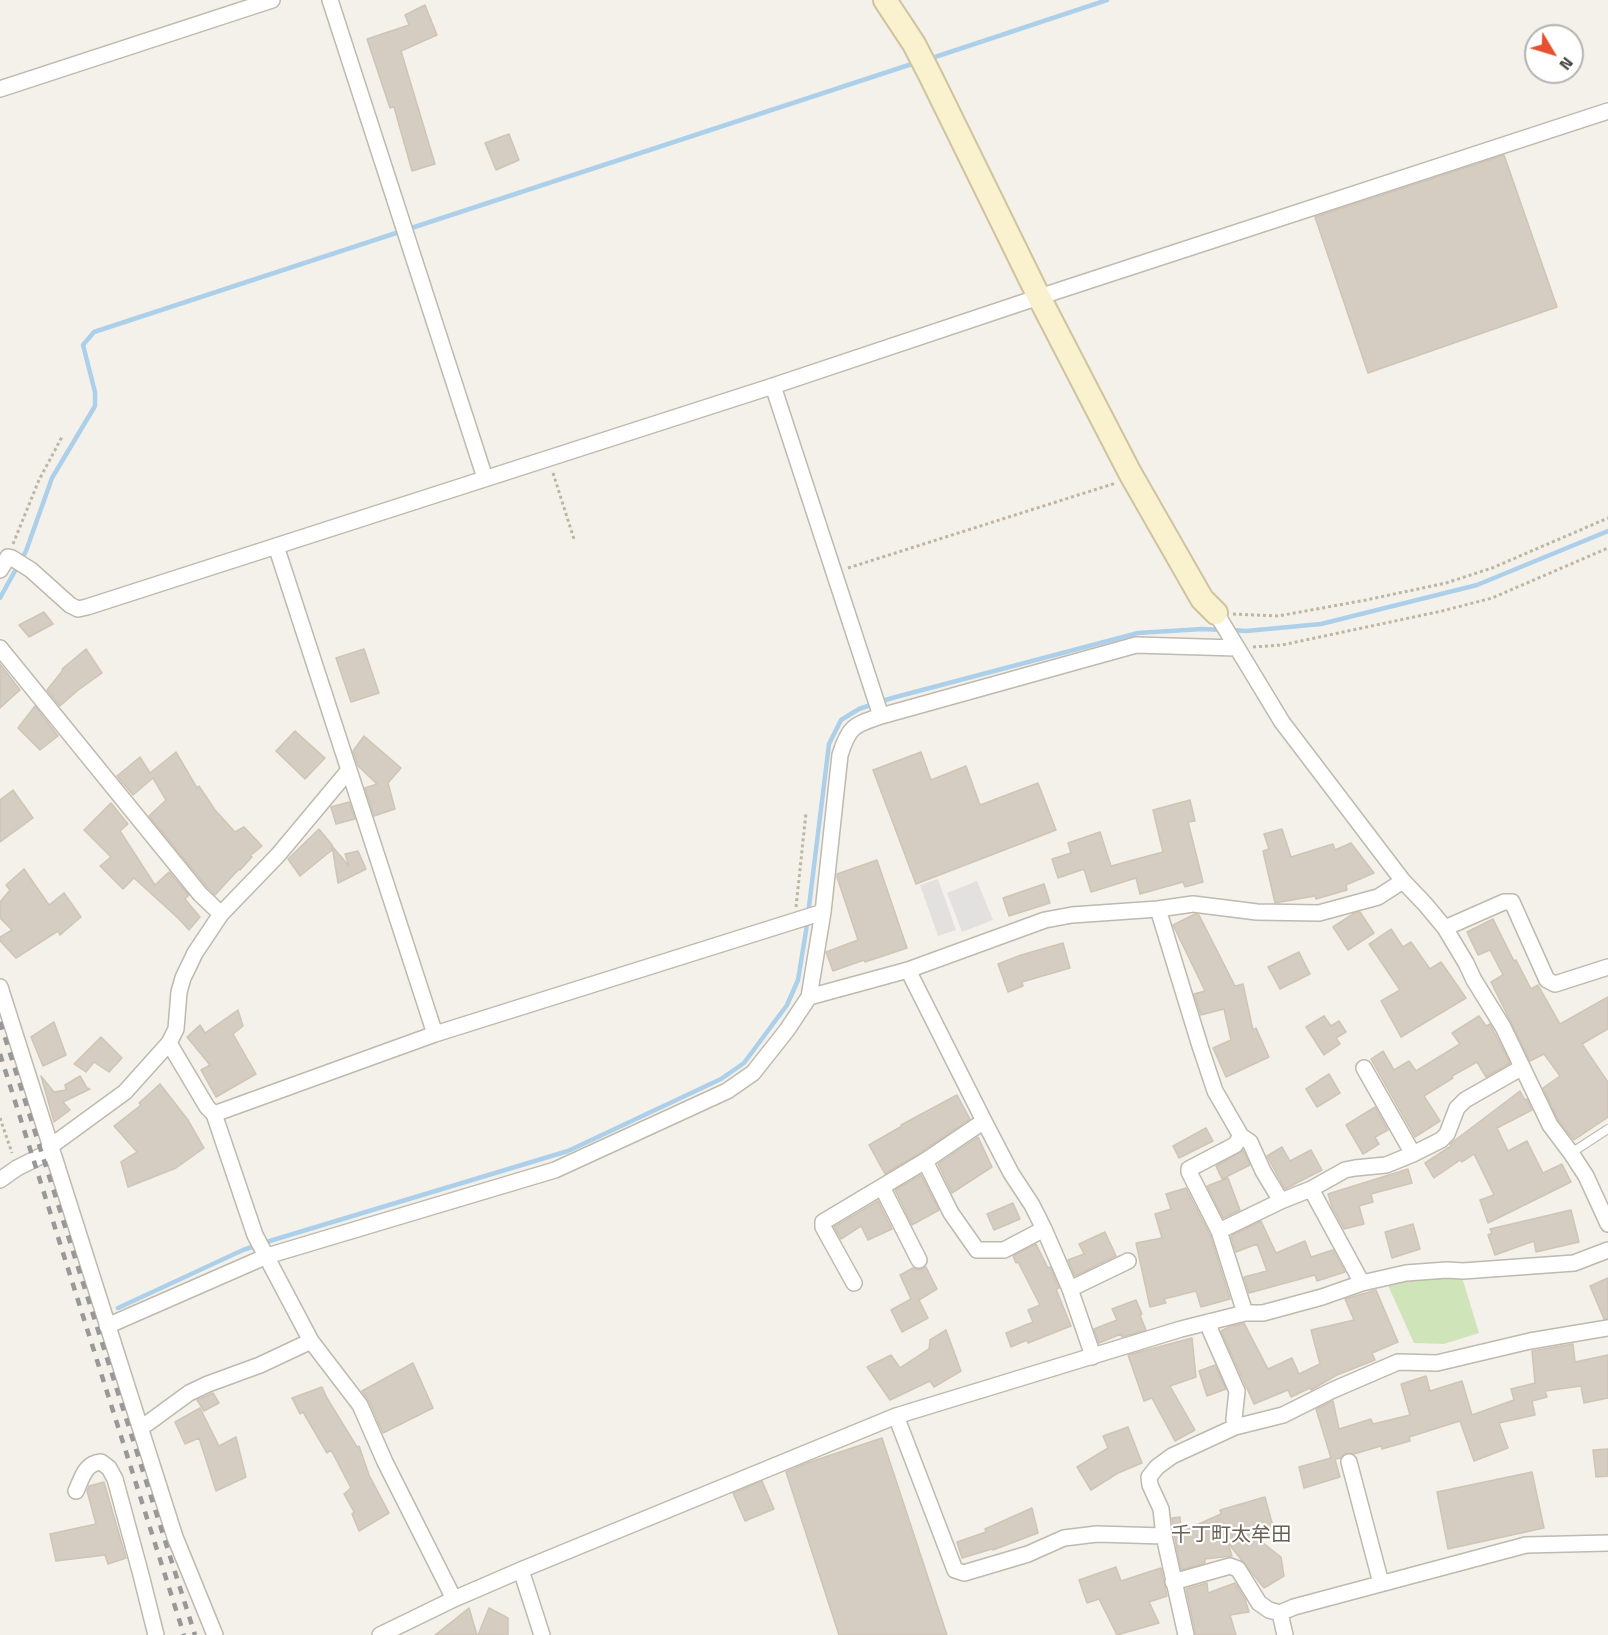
<!DOCTYPE html>
<meta charset="utf-8">
<style>
body{margin:0}
#map{position:relative;width:1608px;height:1635px;overflow:hidden;background:#f4f1eb;font-family:"Titillium Web",sans-serif}
canvas{display:block}
.north{position:absolute;left:1524px;top:24px;width:60px;height:60px;box-sizing:border-box;background:#fff;border:2px solid #b5b3b0;border-radius:50%;rotate:128deg;font-size:16px;font-weight:700;line-height:24px;text-align:center;color:#474239}
.north::after{content:'';display:block;margin:auto;width:21px;height:27px;background:#e6502f;clip-path:polygon(50% 0,100% 100%,50% 72%,0 100%)}
</style>
<div id="map">
<canvas width="1608" height="1635"></canvas>
<div class="north">N</div>
</div>
<script>
const g = document.querySelector('canvas').getContext('2d');
g.lineJoin = 'round';
function paint(path, color) {
  g.fillStyle = color;
  g.fill(path, 'evenodd');
}
function strokePath(path, color, width, dash) {
  g.strokeStyle = color;
  g.lineWidth = width;
  g.lineCap = dash ? 'butt' : 'round';
  g.setLineDash(dash || []);
  g.stroke(path);
}
function drawText(font, color, halo, rows, align = 'center') {
  g.font = font + ' "Titillium Web","Noto Sans JP",sans-serif';
  g.lineWidth = 4.5;
  g.setLineDash([]);
  g.textBaseline = 'middle';
  g.strokeStyle = halo;
  g.fillStyle = color;
  for (const [text, x, y, turn = 0] of rows) {
    g.save();
    g.translate(x, y);
    g.rotate((+turn || 0) * Math.PI / 180);
    g.textAlign = isNaN(turn) ? turn : align;
    if (halo) g.strokeText(text, 0, 0);
    g.fillText(text, 0, 0);
    g.restore();
  }
}
const green = new Path2D(`
 M1461,1274L1479,1333L1444,1344L1414,1343L1386,1281Z`);
const parking = new Path2D(`
 M938,879L956,930L938,936L920,885Z
 M977,881L993,920L962,932L947,893Z`);
const stream = new Path2D(`
 M929,59L1107,0
 M0,598L26,551L52,478L95,406V392L83,345L94,332L915,63
 M1231,630L1246,631L1321,624L1477,585L1608,531
 M118,1308L243,1250L273,1240L568,1151L721,1079L744,1063L787,1005L798,980L806,931L829,744L841,720L859,709L892,698L1138,633L1202,629L1223,630`);
const building = new Path2D(`
 M425,5L437,35L401,51L435,164L412,171L394,107L390,108L367,39L409,25L405,15Z
 M509,134L519,160L496,170L485,143Z
 M1504,155L1557,307L1368,373L1315,217Z
 M44,612L53,624L29,637L19,625Z
 M86,649L102,673L77,691L60,706L47,690L63,670L62,669Z
 M364,649L379,693L351,702L336,658Z
 M0,664L20,690L0,708Z
 M35,706L58,736L40,750L18,728Z
 M295,731L325,758L305,779L276,751Z
 M364,736L401,768L388,783L395,809L374,816L365,788L377,784L358,766L353,751Z
 M176,752L197,788L199,786L215,810L235,832L244,827L262,846L250,856L252,857L240,870L239,869L215,895L207,887L149,816L166,800L153,778L133,795L117,776L140,757L150,773Z
 M921,752L931,780L966,766L980,805L1038,783L1056,830L916,884L873,770Z
 M13,790L33,818L0,842V800Z
 M1190,800L1195,821L1188,822L1203,882L1185,887L1183,882L1140,894L1136,878L1091,892L1084,869L1058,878L1052,859L1071,853L1068,843L1100,832L1111,866L1163,852L1153,810Z
 M349,802L355,819L336,824L331,807Z
 M111,803L128,824L120,831L155,885L169,872L189,895L185,899L200,917L189,930L179,919L134,878L123,889L100,866L111,857L84,830Z
 M319,829L332,845V850L300,876L288,859Z
 M1282,829L1291,857L1333,844L1335,850L1351,843L1374,873L1346,885L1347,890L1316,899L1315,896L1275,903L1263,851L1269,849L1264,834Z
 M332,846L349,866L345,854L358,851L366,869L338,883Z
 M877,860L907,948L865,962L864,960L833,971L826,952L858,940L837,877V874Z
 M24,869L49,905L64,893L81,917L60,935L58,931L16,958L0,941V937L12,930L0,918V902L10,890L6,885Z
 M1044,884L1050,903L1009,916L1003,898Z
 M1360,912L1374,933L1348,950L1333,927L1353,914Z
 M1195,914L1199,915L1235,986L1243,984L1253,1030L1256,1028L1269,1057L1226,1077L1213,1048L1231,1040L1224,1009L1201,1015L1194,994L1205,991L1173,925Z
 M1493,919L1514,961L1516,960L1531,989L1538,985L1560,1024L1608,997V1029L1582,1044L1608,1082V1117L1574,1140L1558,1120L1543,1088L1560,1076L1544,1054L1530,1061L1491,982L1503,975L1490,950L1478,955L1467,932Z
 M1391,929L1403,947L1411,942L1430,969L1441,962L1466,998L1401,1037L1381,1001L1400,990L1369,944Z
 M1063,943L1070,968L1022,982L1023,986L1008,992L998,964L1021,955Z
 M1299,952L1310,974L1280,989L1268,967Z
 M238,1010L243,1026L233,1034L256,1074L216,1097L201,1070L210,1065L187,1037L200,1025L205,1033Z
 M1324,1016L1331,1026L1339,1021L1346,1032L1336,1038L1340,1044L1324,1055L1306,1027Z
 M1479,1016L1486,1026L1490,1024L1510,1063L1486,1077L1477,1062L1452,1076L1453,1078L1424,1096L1440,1121L1415,1137L1371,1059L1383,1051L1394,1070L1409,1061L1416,1071L1460,1044L1452,1033Z
 M54,1022L66,1055L43,1066L31,1037Z
 M101,1037L122,1058L109,1072L94,1062L86,1072L74,1064Z
 M1329,1074L1340,1093L1317,1107L1306,1089Z
 M41,1076L54,1092L66,1090L65,1085L80,1076L87,1088L90,1089L63,1102L70,1110L54,1122Z
 M160,1084L188,1120L204,1148L176,1168L128,1187L121,1162L137,1152L114,1126L141,1105L139,1103Z
 M1520,1091L1525,1100L1527,1099L1532,1110L1497,1128L1508,1151L1527,1141L1543,1173L1562,1164L1571,1182L1488,1223L1480,1200L1494,1195L1474,1154L1462,1162L1460,1160L1434,1178L1425,1163L1451,1146L1450,1144L1454,1141Z
 M957,1095L970,1119L920,1153L885,1174L869,1145L902,1126L901,1125Z
 M1375,1107L1388,1130L1375,1137L1379,1144L1363,1154L1346,1125Z
 M1206,1128L1213,1141L1179,1158L1173,1146Z
 M978,1137L992,1167L952,1193L938,1164Z
 M1282,1147L1290,1161L1311,1150L1322,1170L1285,1189L1267,1156Z
 M1243,1150L1250,1165L1222,1179L1216,1166Z
 M1408,1169L1412,1183L1371,1194L1373,1202L1359,1206L1364,1224L1344,1229L1332,1207L1328,1194Z
 M921,1175L939,1210L912,1225L895,1190Z
 M1228,1178L1240,1210L1223,1218L1207,1186Z
 M1186,1188L1210,1235L1230,1299L1201,1307L1196,1291L1164,1299L1166,1303L1150,1307L1136,1243L1162,1238L1155,1214L1171,1209L1166,1194Z
 M878,1201L892,1229L868,1240L861,1226L841,1239L834,1227Z
 M1013,1203L1020,1219L994,1230L987,1214Z
 M1571,1210L1579,1242L1536,1252L1534,1241L1495,1255L1488,1235L1492,1233L1490,1229Z
 M1261,1221L1276,1253L1305,1241L1311,1257L1333,1250L1345,1272L1317,1281L1315,1275L1249,1293L1244,1277L1267,1271L1257,1244L1236,1252L1231,1236Z
 M1413,1224L1420,1249L1392,1258L1385,1232Z
 M1105,1232L1116,1256L1075,1276L1068,1260L1084,1254L1079,1244Z
 M1036,1244L1048,1268L1050,1267L1059,1288L1056,1289L1071,1326L1028,1343L1027,1340L1011,1347L1006,1333L1033,1322L1028,1310L1040,1305L1018,1262L1016,1263L1013,1256Z
 M926,1267L937,1289L919,1300L928,1318L902,1332L891,1310L911,1299L900,1275L913,1268L919,1270Z
 M1608,1278V1318L1604,1319L1590,1286Z
 M1376,1290L1398,1342L1372,1353L1375,1360L1337,1375L1311,1390L1310,1388L1291,1397L1288,1390L1254,1404L1221,1331L1229,1327L1244,1323L1268,1369L1292,1358L1299,1374L1320,1364L1311,1330L1354,1320L1345,1299Z
 M1136,1300L1142,1314L1140,1315L1146,1330L1122,1337L1121,1334L1099,1343L1094,1329L1117,1320L1112,1309Z
 M946,1330L961,1371L934,1387L930,1381L890,1400L867,1367L891,1355L900,1368L929,1349L930,1340Z
 M1192,1338L1196,1377L1170,1386L1195,1430L1175,1441L1152,1398L1144,1401L1128,1355Z
 M1573,1344L1575,1362L1608,1355V1398L1584,1403L1581,1386L1545,1391L1547,1397L1532,1401L1535,1415L1499,1423L1508,1448L1474,1461L1460,1421L1409,1437L1410,1441L1382,1449L1381,1446L1354,1454L1346,1453L1341,1458L1335,1459L1340,1477L1304,1488L1299,1467L1331,1458L1316,1409L1333,1401L1339,1429L1371,1419L1373,1424L1410,1415L1401,1384L1426,1376L1430,1391L1462,1381L1472,1415L1514,1400L1511,1389L1535,1383L1532,1351Z
 M413,1363L433,1408L383,1433L369,1401L362,1391Z
 M1215,1365L1226,1389L1207,1396L1199,1371Z
 M322,1387L327,1398L357,1447L359,1446L369,1475L389,1513L359,1531L352,1514L354,1512L344,1494L351,1488L331,1450L327,1453L303,1412L300,1414L292,1398Z
 M213,1393L219,1403L204,1411L197,1400Z
 M200,1408L219,1446L236,1437L246,1477L216,1491L199,1438L185,1444L175,1422Z
 M1128,1427L1142,1463L1118,1473L1091,1490L1077,1467L1108,1448L1103,1436Z
 M882,1438L947,1635H839L786,1472L807,1463Z
 M1608,1449V1476L1596,1477L1593,1450Z
 M1532,1472L1544,1528L1448,1549L1437,1492Z
 M762,1481L774,1509L745,1521L733,1493Z
 M104,1482L126,1558L108,1564L105,1555L56,1561L50,1534L96,1524L87,1491L89,1486Z
 M1265,1497L1275,1534L1258,1539L1281,1557L1284,1576L1264,1588L1228,1543L1232,1556L1205,1559V1563L1181,1570L1174,1534L1172,1518L1180,1517L1181,1532L1221,1514L1220,1510Z
 M1032,1508L1038,1533L993,1550L992,1549L962,1558L957,1542L986,1532L985,1529Z
 M1116,1567L1121,1581L1161,1568L1167,1596L1149,1602L1159,1623L1117,1635L1099,1599L1087,1603L1079,1580Z
 M1207,1583L1208,1593L1235,1583L1245,1599L1249,1612L1230,1615L1236,1635H1196L1186,1589Z
 M469,1608L477,1635H435Z
 M489,1608L508,1618V1635H478Z`);
const path = new Path2D(`
 M553,473L574,539
 M13,544L39,480L63,435
 M848,568L1116,483
 M1233,614L1278,616L1366,600L1446,583L1492,568L1608,518
 M1253,647L1282,645L1442,611L1492,598L1608,548
 M796,907L806,813
 M0,1118L12,1153`);
const lane = new Path2D(`
 M1571,1153L1608,1129`);
const street = new Path2D(`
 M330,0L485,478
 M0,89L272,0
 M773,386L881,716
 M276,546L435,1034
 M0,570L8,557L12,558L31,570L70,605L78,609L87,607L773,386L1039,297L1608,111
 M1216,613L1282,722L1403,881L1425,904L1445,928L1466,963L1474,980L1503,1027L1550,1125L1571,1153L1586,1176L1608,1224
 M0,648L200,894L221,914
 M1158,909L1200,1046L1215,1091L1241,1136L1250,1142L1263,1171L1281,1201
 M823,912L840,755C849,726 854,725 881,716L1136,645L1236,648
 M1445,928L1504,902H1512L1547,980L1555,984L1608,967
 M908,970L984,1121L1011,1173L1032,1205L1044,1229L1070,1289L1090,1347L1092,1357
 M0,987L175,1537L215,1635
 M809,997L908,970L1045,920L1072,915L1158,909L1193,904L1257,912L1319,913L1378,897L1403,881
 M169,1043L207,1107L214,1114L255,1235L311,1341L360,1405L385,1462L454,1599
 M1364,1068L1413,1154
 M1241,1136L1235,1145L1189,1169V1172L1219,1231L1245,1313
 M925,1161L951,1213L977,1250H1004L1044,1229
 M0,1180L17,1168L43,1155L51,1146L125,1092L169,1043L176,1029L179,992L183,978L195,953L221,914L278,855L349,770
 M882,1187L919,1260
 M1311,1189L1362,1283
 M1219,1231L1281,1201L1311,1189L1345,1170L1355,1168L1386,1165L1413,1154L1441,1140L1447,1134L1457,1108L1465,1100L1521,1068
 M854,1283L823,1227V1222L925,1161L984,1121
 M1070,1289L1128,1261
 M1208,1322L1211,1332L1237,1391L1234,1419L1235,1427
 M107,1326L267,1256L555,1170L727,1091L753,1073L787,1030L809,997L823,912L435,1034L214,1114
 M896,1416L955,1570L964,1573L1028,1554L1064,1538L1097,1534L1164,1536L1186,1635
 M140,1427L148,1423L189,1393L208,1384L260,1365L311,1341
 M1349,1462L1381,1583
 M76,1491C82,1478 85,1463 101,1462L109,1468L115,1479L141,1575L156,1635
 M1164,1536L1161,1509L1150,1485L1149,1477L1157,1467L1172,1456L1235,1427L1283,1415L1333,1390L1398,1362L1437,1363L1530,1341L1608,1328
 M521,1570L542,1635
 M1173,1582L1230,1566L1238,1569L1259,1603L1269,1610L1280,1613L1294,1607L1526,1545L1608,1543
 M1280,1613L1285,1635
 M380,1635L454,1599L521,1570L896,1416L1181,1329L1245,1313H1263L1322,1297L1362,1283L1406,1273L1447,1270L1463,1271L1574,1263L1608,1250`);
const secondary = new Path2D(`
 M885,0L914,44L931,77L1039,297L1130,473L1202,599L1216,613`);
const rail = new Path2D(`
 M0,1022L195,1635
 M0,1054L184,1635`);
const quarterNames = [
 ["千丁町太牟田",1231,1536]
];
paint(green, '#cfe4b8');
paint(parking, '#e3e1df');
strokePath(stream, '#add0ea', 4.5);
paint(building, '#d5cdc1');
strokePath(building, '#cfc5b5', 1.5);
strokePath(lane, '#bfb9ae', 10);
strokePath(street, '#bfb9ae', 18);
strokePath(secondary, '#cfc49f', 26);
strokePath(path, '#bfb5a1', 3, [3, 3]);
strokePath(lane, '#fff', 8);
strokePath(street, '#fff', 15);
strokePath(secondary, '#faf1cf', 22);
strokePath(rail, '#989898', 4.5, [8, 8]);
drawText('20px', '#696051', '#fff', quarterNames);
</script>
